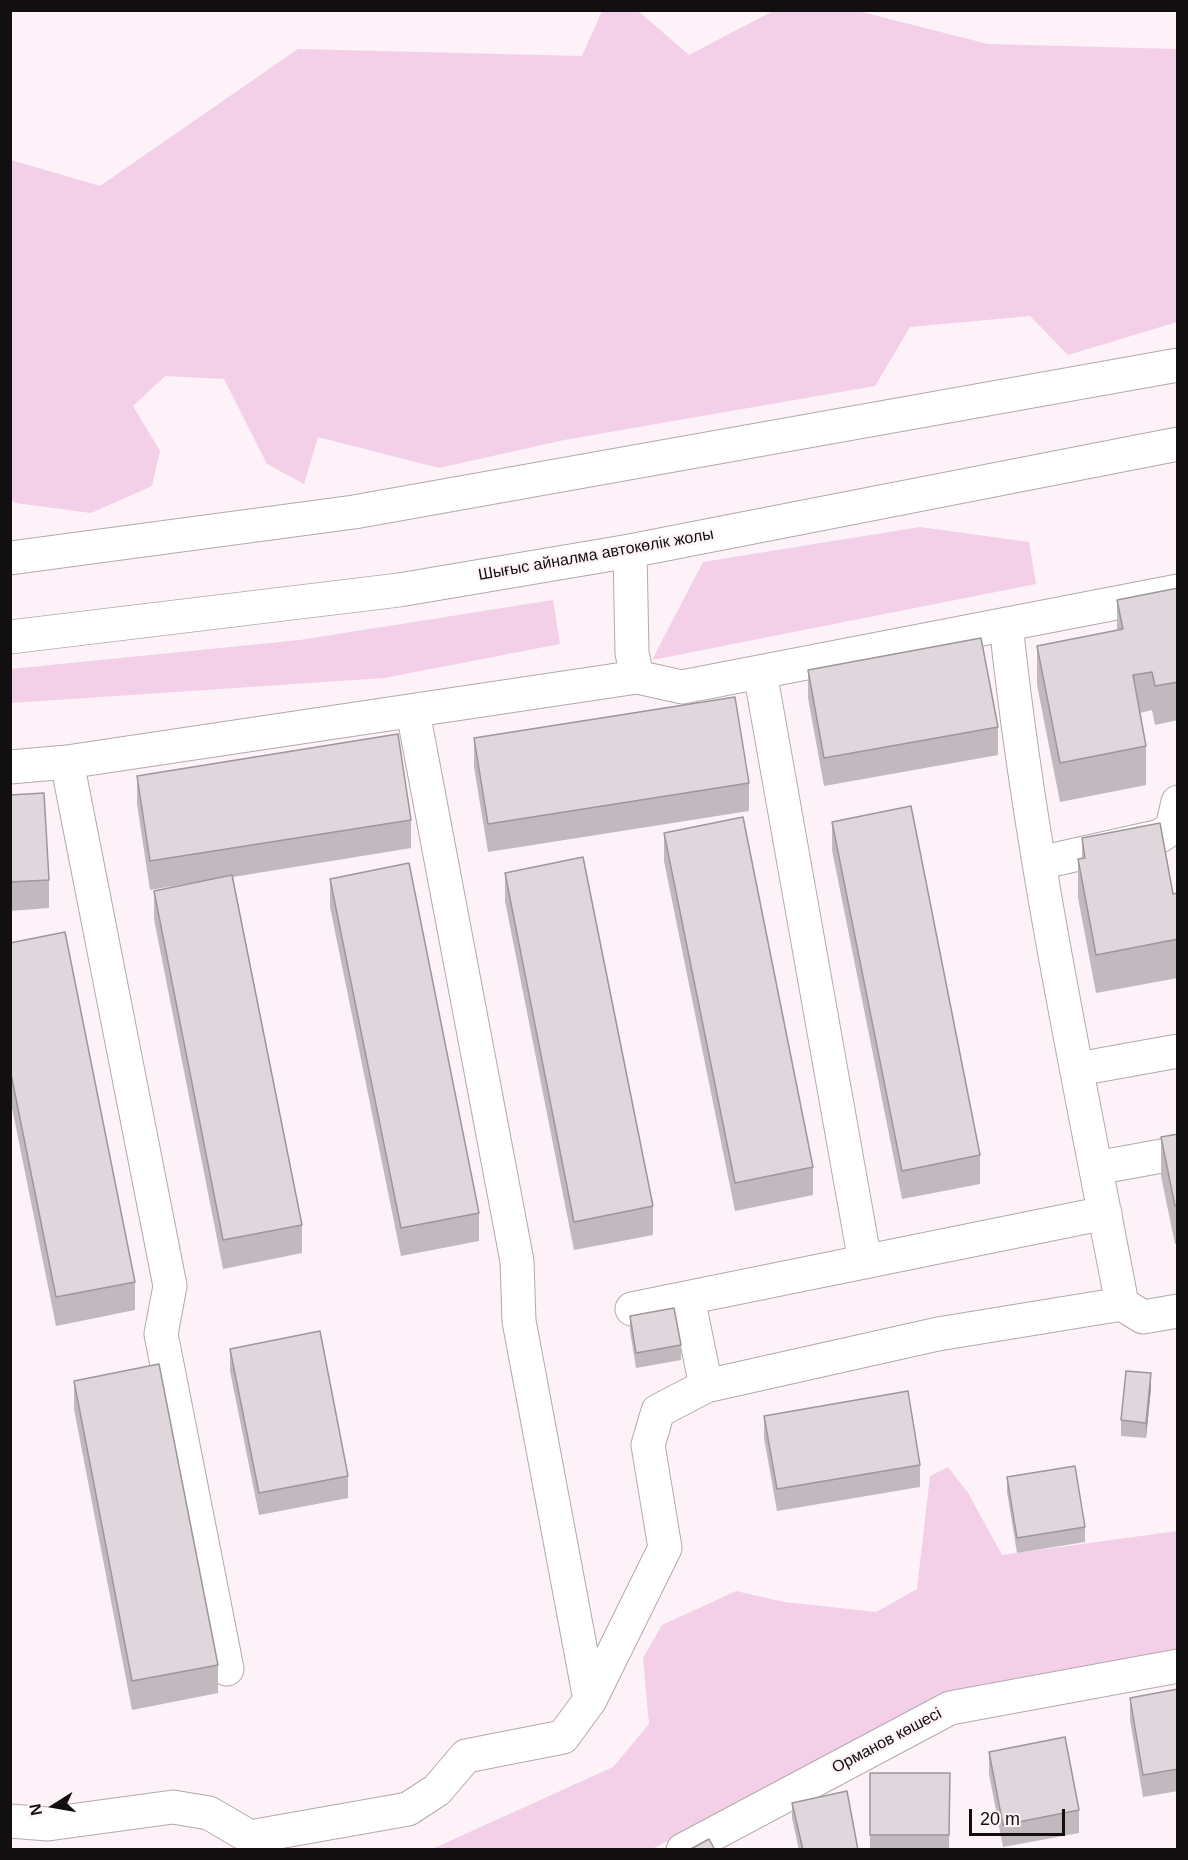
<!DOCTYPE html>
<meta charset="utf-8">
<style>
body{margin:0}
#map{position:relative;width:1188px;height:1860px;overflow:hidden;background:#fcf2f8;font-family:Arial,sans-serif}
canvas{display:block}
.frame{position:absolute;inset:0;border:12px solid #120f11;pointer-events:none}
.north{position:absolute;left:24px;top:1776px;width:60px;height:60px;-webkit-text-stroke:4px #fcf2f8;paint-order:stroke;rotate:259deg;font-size:16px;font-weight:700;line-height:24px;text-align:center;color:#120f11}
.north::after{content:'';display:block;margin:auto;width:21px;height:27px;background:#120f11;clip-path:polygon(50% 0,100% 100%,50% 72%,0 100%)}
.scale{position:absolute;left:969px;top:1809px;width:96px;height:27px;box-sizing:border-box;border:3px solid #120f11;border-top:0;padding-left:8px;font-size:18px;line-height:21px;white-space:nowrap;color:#120f11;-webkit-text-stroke:4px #fcf2f8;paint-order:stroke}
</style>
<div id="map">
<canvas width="1188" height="1860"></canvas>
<div class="frame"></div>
<div class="north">N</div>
<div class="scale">20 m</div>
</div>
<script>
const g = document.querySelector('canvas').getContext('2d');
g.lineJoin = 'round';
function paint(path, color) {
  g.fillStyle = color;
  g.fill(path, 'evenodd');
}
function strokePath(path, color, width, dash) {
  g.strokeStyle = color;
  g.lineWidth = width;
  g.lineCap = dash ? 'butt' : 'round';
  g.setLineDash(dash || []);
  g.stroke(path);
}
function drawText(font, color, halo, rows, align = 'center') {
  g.font = font + ' Arial,sans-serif';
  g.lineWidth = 5;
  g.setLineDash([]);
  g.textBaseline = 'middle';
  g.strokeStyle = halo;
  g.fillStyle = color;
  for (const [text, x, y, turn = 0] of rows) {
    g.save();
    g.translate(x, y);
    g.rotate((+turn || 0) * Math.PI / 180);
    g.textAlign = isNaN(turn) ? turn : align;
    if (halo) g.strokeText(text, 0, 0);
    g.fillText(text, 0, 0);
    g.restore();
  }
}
const green = new Path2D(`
 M775,10L858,11L988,44L1177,49V322L1068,355L1030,316L910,327L875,386L564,440L439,468L318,437L304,484L267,464L224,379L165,376L133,406L160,451L152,486L91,513L16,503L11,500V160L100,186L298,49L582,56L602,11L637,10L689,55Z
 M920,527L1029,542L1036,584L652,660L703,562Z
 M553,600L560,644L384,678L11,703V669L300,640Z
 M948,1467L968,1493L1002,1555L1177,1531V1651L927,1705L652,1849L430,1850L613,1767L649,1724L643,1658L662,1625L736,1591L784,1602L876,1612L917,1589L930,1476Z`);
const minor = new Path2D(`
 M630,551L632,653L637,677L682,687L1178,591
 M1006,624C1030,853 1079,1078 1122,1304L1143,1317L1178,1311
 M760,672L865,1262
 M413,712L517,1261L519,1321L590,1700
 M67,762L170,1286L161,1334L227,1669
 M10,767L67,762L637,677
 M1039,863L1160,836L1172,828L1178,802
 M1078,1069L1178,1051
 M1096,1168L1178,1153
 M688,1298L706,1386
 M632,1309L1105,1213
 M10,1821L48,1824L173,1807L209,1813L250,1837L408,1809L437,1790L466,1756L563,1737L590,1700L665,1548L648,1445L658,1411L706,1386L938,1334L1122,1304
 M683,1850L950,1708L1178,1666`);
const major = new Path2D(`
 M10,558L354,512L1178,365
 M10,637L399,590L630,551L1178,444`);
const wall = new Path2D(`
 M1178,588V720L1155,725L1152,710L1140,713L1146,746V785L1060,802L1037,685V646L1117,630V600Z
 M808,670L998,727V755L824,786L808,698Z
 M474,738L749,783V811L488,852L474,767Z
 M137,776L411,820V848L233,877L302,1225V1253L223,1269L154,919V891L196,882L150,890L137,804Z
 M10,795L49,880V908L10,911Z
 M832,822L980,1155V1184L902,1199L832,850Z
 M664,833L813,1167V1195L735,1211L664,861Z
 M1082,838L1173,894L1178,893V978L1096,993L1078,898V859L1082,858Z
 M505,873L653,1206V1235L574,1250L505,901Z
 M330,879L479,1213V1241L401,1256L330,907Z
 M10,943L135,1282V1310L56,1326L10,1098Z
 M1178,1134V1244H1175L1161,1176V1137Z
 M630,1316L681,1345V1360L636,1368L630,1331Z
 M230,1349L348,1476V1498L259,1515L230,1371Z
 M74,1381L218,1665V1693L132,1710L74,1409Z
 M1151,1388L1146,1438L1121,1436V1420Z
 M764,1416L920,1465V1487L777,1511L764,1438Z
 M1007,1477L1085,1527V1542L1017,1553L1007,1492Z
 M1178,1689V1791L1143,1797L1130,1720V1698Z
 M989,1752L1079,1810V1833L1003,1847L989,1774Z
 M870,1773H950L949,1850H870Z
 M792,1803L858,1850H799L792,1818Z`);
const shadedWall = new Path2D(`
 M1151,1373V1388L1146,1438V1423Z
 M10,1524H11L10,1553Z`);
const building = new Path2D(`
 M1178,588V682L1155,686L1152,672L1133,675L1146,746L1060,763L1037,646L1123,629L1117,600Z
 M981,638L998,727L824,758L808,670Z
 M735,697L749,783L488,824L474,738Z
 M398,734L411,820L150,861L137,776Z
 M44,793L49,880L10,882V795Z
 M911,806L980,1155L902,1171L832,822Z
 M743,817L813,1167L735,1183L664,833Z
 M1160,823L1173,894L1178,893V939L1096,955L1078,859L1085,858L1082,838Z
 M583,857L653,1206L574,1222L505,873Z
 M409,863L479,1213L401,1228L330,879Z
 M232,875L302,1225L223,1240L154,891Z
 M65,932L135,1282L56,1297L10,1069V943Z
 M1178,1134V1205L1175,1206L1161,1137Z
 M674,1308L681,1345L636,1353L630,1316Z
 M320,1331L348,1476L259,1493L230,1349Z
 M159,1364L218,1665L132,1681L74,1381Z
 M1126,1371L1151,1373L1146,1423L1121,1420Z
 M908,1391L920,1465L777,1489L764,1416Z
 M1075,1466L1085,1527L1017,1538L1007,1477Z
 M1178,1689V1769L1143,1775L1130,1698Z
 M1065,1737L1079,1810L1003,1825L989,1752Z
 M870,1773H950L949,1835H870Z
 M847,1791L858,1850H803L792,1803Z
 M709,1839L715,1850H689Z`);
const streetNames = [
 ["Шығыс айналма автокөлік жолы",596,555,-10],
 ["Орманов көшесі",887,1741,-28]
];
paint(green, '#f3cfe8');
strokePath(minor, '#b2a9af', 35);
strokePath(major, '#b2a9af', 35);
strokePath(minor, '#fff', 33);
strokePath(major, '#fff', 33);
paint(wall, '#c1b9be');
paint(shadedWall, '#9d969b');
paint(building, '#e0d7dd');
strokePath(building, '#9d969b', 1.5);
drawText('16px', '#120f11', '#fcf2f8', streetNames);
</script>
